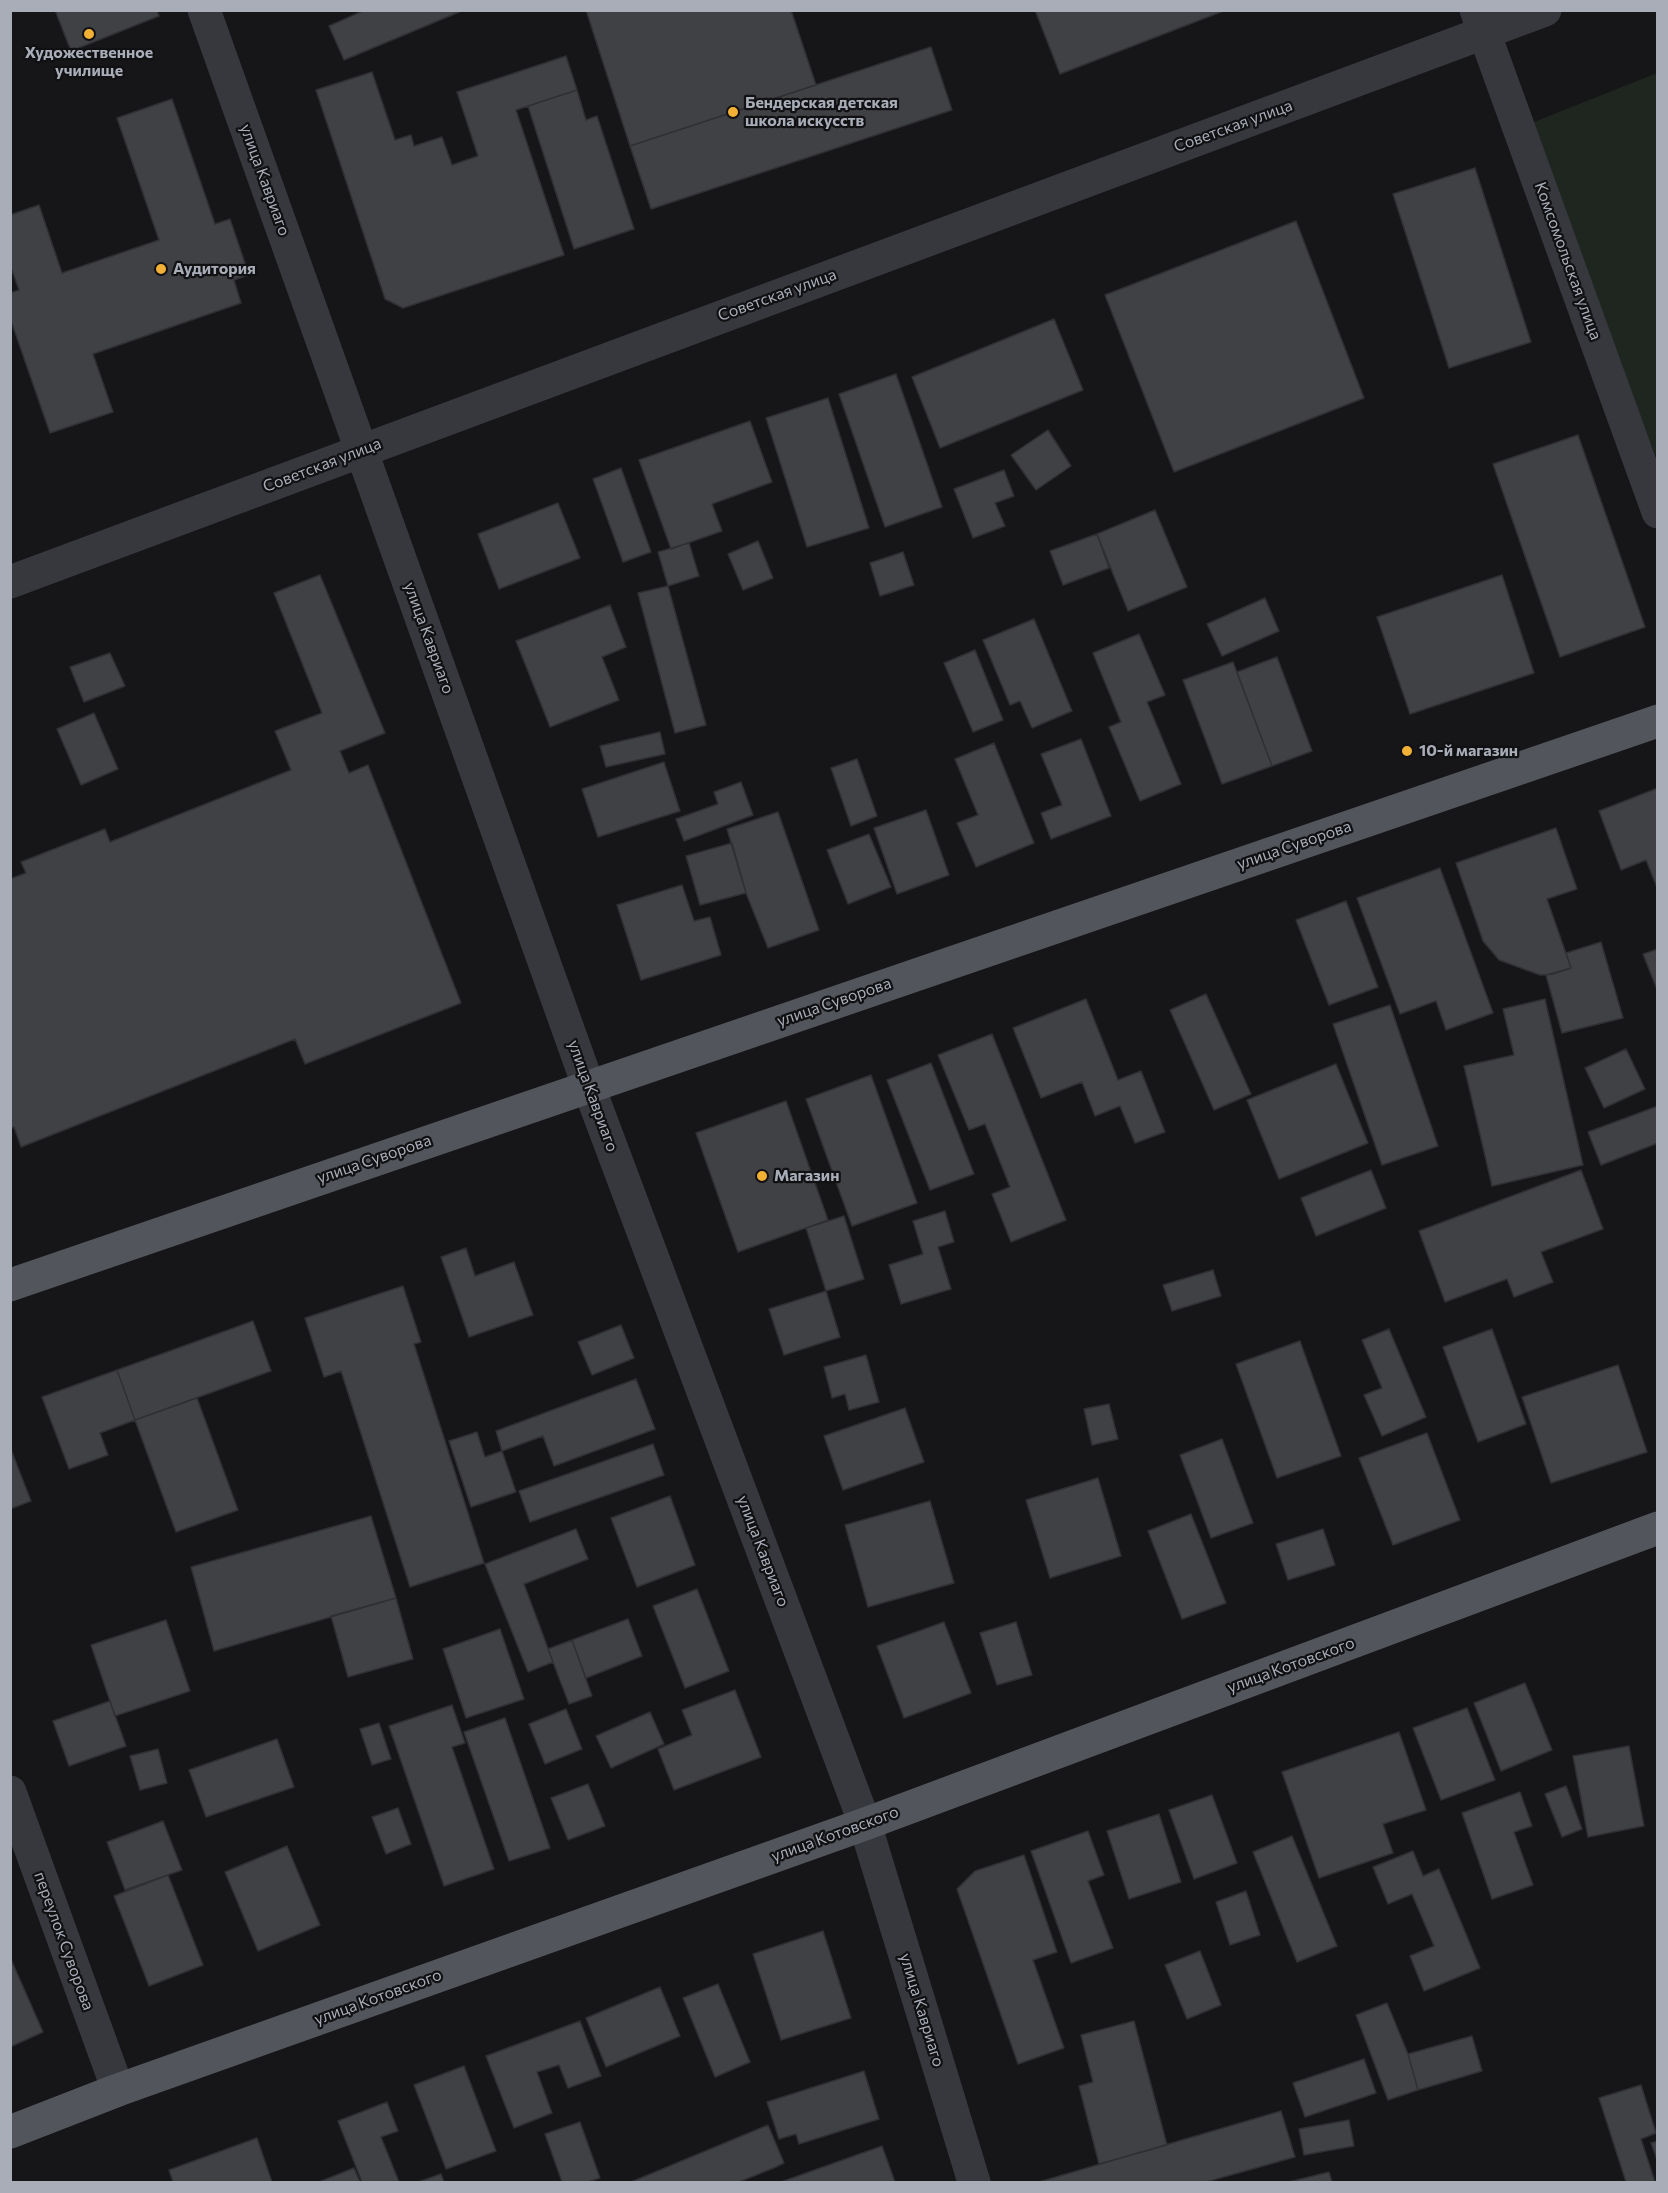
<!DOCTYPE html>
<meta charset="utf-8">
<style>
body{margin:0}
#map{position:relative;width:1668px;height:2193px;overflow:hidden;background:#161618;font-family:Commissioner,sans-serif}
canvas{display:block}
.frame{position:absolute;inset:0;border:12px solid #a8adb8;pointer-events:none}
</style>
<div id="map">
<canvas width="1668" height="2193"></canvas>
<div class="frame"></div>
</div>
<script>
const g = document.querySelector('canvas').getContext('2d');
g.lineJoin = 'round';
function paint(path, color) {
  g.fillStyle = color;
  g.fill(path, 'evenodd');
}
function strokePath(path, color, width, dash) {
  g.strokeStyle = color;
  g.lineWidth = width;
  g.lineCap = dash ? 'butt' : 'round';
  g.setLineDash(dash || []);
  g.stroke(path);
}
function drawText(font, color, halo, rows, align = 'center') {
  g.font = font + ' Commissioner,sans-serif';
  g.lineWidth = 4.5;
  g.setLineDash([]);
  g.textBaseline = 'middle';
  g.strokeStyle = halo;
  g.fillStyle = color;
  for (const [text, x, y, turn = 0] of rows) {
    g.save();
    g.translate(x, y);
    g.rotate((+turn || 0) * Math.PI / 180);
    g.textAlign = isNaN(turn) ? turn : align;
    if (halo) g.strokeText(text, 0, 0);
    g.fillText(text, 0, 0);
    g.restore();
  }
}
const green = new Path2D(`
 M1657,73V459L1524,126Z`);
const building = new Path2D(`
 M55,10H157L159,16L71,51Z
 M365,10H464L344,60L329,26Z
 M586,10H791L816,85L630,146Z
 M1035,10H1226L1060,74Z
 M931,47L952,110L651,209L630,146Z
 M566,56L577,90L516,110L564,255L403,308L385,299L316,90L372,72L395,140L411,135L414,146L442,137L452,165L478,156L457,92Z
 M577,90L586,120L597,116L634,229L574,249L528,106Z
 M172,99L215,224L230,219L249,275L234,280L241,303L93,354L113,412L50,433L10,318V293L19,290L10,265V215L39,205L62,273L159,240L117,118Z
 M1475,168L1531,342L1449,368L1393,194Z
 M1296,221L1364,398L1174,472L1105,295Z
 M1054,319L1083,390L940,448L912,377Z
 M896,374L942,507L885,527L839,394Z
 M828,398L869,528L807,547L766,418Z
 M750,421L772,482L712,504L722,531L671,549L639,460Z
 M1048,430L1071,466L1036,490L1011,455Z
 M1578,435L1645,627L1560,657L1493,464Z
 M621,468L651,552L623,562L593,479Z
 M1004,470L1014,496L995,503L1005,526L973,538L954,489Z
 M558,503L580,558L499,589L478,534Z
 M1155,510L1187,587L1128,611L1097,534Z
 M1097,534L1109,568L1063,585L1050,551Z
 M758,541L773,578L743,590L728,554Z
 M689,543L699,576L668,586L658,552Z
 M903,552L914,585L880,596L870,563Z
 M320,575L385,733L340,751L349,773L368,765L461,1003L305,1064L295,1039L21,1147L14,1127L10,1129V879L26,873L21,862L105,829L110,842L291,770L275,731L322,713L274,593Z
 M1502,575L1534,673L1410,714L1377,617Z
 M668,586L706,725L675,733L638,593Z
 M1265,598L1279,631L1222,656L1207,624Z
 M610,605L626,647L602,657L619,700L550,727L516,641Z
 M1034,619L1072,711L1032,728L1020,701L1010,705L983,640Z
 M1139,634L1165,695L1147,702L1181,784L1140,801L1109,727L1121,722L1093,653Z
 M975,650L1003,720L973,732L944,663Z
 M110,653L125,686L84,702L70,667Z
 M1277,657L1312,751L1272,766L1237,672Z
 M1233,662L1272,766L1222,784L1183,680Z
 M94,713L118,769L81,785L57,729Z
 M660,732L665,754L606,767L600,746Z
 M1081,739L1111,816L1051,839L1041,813L1062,805L1041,754Z
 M994,743L1034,843L976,867L957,823L978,815L955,759Z
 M857,759L877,816L851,826L831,768Z
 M664,762L680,811L598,837L582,789Z
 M741,782L753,815L684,841L676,819L718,804L714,792Z
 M1658,788V890L1646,860L1621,870L1599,811Z
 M926,810L949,875L897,894L874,828Z
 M778,812L819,930L768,948L746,893L727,829Z
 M1556,828L1577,889L1547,899L1571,968L1553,974L1540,975L1499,960L1483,941L1456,863Z
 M869,834L891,887L848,904L827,850Z
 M732,843L746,893L700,905L686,856Z
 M1440,868L1493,1013L1446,1030L1436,1001L1400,1014L1357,898Z
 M682,885L694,921L710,917L721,955L641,980L617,905Z
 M1346,901L1378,987L1329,1005L1296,920Z
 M1601,942L1623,1018L1562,1033L1546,975L1571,968L1566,953Z
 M1658,949V992L1643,954Z
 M1206,994L1251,1094L1214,1110L1170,1010Z
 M1086,999L1118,1080L1141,1071L1165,1132L1135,1143L1120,1106L1095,1116L1082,1082L1041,1098L1013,1028Z
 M1545,999L1583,1165L1492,1186L1464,1066L1514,1055L1503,1009Z
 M1390,1005L1438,1146L1382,1165L1333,1024Z
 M992,1034L1066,1220L1011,1242L992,1194L1010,1187L985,1124L969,1130L938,1055Z
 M1626,1049L1645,1089L1604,1108L1585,1068Z
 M931,1063L974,1174L930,1190L887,1080Z
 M1336,1064L1368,1143L1279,1179L1247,1100Z
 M871,1075L917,1203L852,1226L806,1099Z
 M786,1101L828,1220L738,1252L696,1133Z
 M1658,1106V1143L1601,1165L1588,1132Z
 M1371,1170L1386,1208L1316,1236L1301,1198Z
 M1581,1170L1603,1229L1541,1252L1553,1282L1514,1297L1507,1279L1445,1302L1419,1231Z
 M945,1211L954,1242L938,1247L951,1289L901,1304L889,1265L923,1254L913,1221Z
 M844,1216L864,1279L826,1291L806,1228Z
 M466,1248L475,1276L514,1262L533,1315L469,1337L441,1257Z
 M1213,1270L1221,1296L1172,1311L1163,1285Z
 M403,1286L421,1342L414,1344L484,1563L410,1587L341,1371L324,1377L305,1318Z
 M826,1291L840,1337L784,1355L769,1309Z
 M253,1321L271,1371L135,1420L117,1370Z
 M621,1325L634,1358L592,1375L578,1342Z
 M1389,1329L1426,1417L1382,1436L1364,1395L1382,1388L1362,1340Z
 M1492,1329L1526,1424L1478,1442L1443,1347Z
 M1300,1341L1341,1456L1277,1478L1236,1364Z
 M866,1355L879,1402L849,1410L845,1394L832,1398L824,1367Z
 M1618,1365L1647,1452L1551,1483L1522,1397Z
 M117,1370L135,1420L100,1433L108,1455L69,1469L42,1397Z
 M636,1379L655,1429L554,1466L543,1436L502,1451L496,1431Z
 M197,1398L238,1510L176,1532L135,1420Z
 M1109,1404L1118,1439L1092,1445L1084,1409Z
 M905,1408L924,1462L843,1490L824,1436Z
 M477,1432L485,1457L502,1451L516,1492L471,1507L449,1441Z
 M1427,1433L1460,1520L1393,1545L1359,1458Z
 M1222,1439L1253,1523L1211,1538L1180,1455Z
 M653,1444L664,1475L530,1522L519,1491Z
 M10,1447L31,1501L10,1509Z
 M1098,1478L1121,1556L1050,1578L1026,1500Z
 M670,1496L695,1565L637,1587L611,1518Z
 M930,1501L954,1583L868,1607L845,1525Z
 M1191,1514L1226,1603L1182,1619L1148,1531Z
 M371,1516L396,1598L214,1651L191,1567Z
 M576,1529L588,1559L524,1584L553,1662L528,1672L485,1564Z
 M1323,1529L1335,1565L1288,1580L1276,1544Z
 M697,1589L729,1671L685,1688L653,1606Z
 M396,1598L413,1659L348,1677L331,1616Z
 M628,1619L642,1656L586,1678L572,1640Z
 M166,1620L190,1691L115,1716L91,1645Z
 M944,1622L971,1693L904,1718L877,1646Z
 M1016,1622L1032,1675L997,1685L980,1633Z
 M500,1629L524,1699L466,1718L443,1649Z
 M572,1640L592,1696L569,1704L548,1649Z
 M1525,1683L1552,1750L1501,1771L1474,1703Z
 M735,1690L761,1757L674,1790L658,1749L692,1735L682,1710Z
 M110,1701L126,1746L69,1766L53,1721Z
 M452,1705L465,1743L452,1747L494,1869L444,1886L389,1726Z
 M1467,1708L1495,1780L1441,1800L1413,1728Z
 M566,1709L582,1749L545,1764L529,1724Z
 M650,1712L664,1744L611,1768L596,1736Z
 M505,1718L550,1848L509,1861L464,1732Z
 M379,1723L391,1759L372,1765L360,1729Z
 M1399,1732L1426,1810L1383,1824L1393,1853L1319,1878L1282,1772Z
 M277,1739L294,1787L206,1817L189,1770Z
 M1629,1746L1644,1826L1588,1837L1573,1756Z
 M158,1749L167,1783L140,1790L130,1756Z
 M588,1784L605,1826L568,1840L551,1798Z
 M1566,1786L1582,1829L1562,1837L1545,1794Z
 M1520,1792L1532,1826L1514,1832L1533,1885L1492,1899L1462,1813Z
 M1212,1795L1237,1863L1194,1879L1169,1810Z
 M398,1808L411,1844L386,1854L372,1817Z
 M1159,1814L1181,1882L1129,1899L1107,1831Z
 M163,1821L182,1870L125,1890L107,1842Z
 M1088,1831L1104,1875L1088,1881L1113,1948L1071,1963L1031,1851Z
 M1292,1836L1337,1946L1297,1962L1253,1852Z
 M287,1846L320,1925L258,1951L225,1872Z
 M1413,1851L1423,1876L1439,1869L1480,1968L1424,1991L1410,1956L1434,1946L1412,1894L1388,1904L1373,1867Z
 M1024,1855L1057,1952L1033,1960L1064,2048L1018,2064L957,1889L975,1871Z
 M168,1875L203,1965L149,1986L114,1896Z
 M1246,1891L1260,1935L1230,1945L1216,1902Z
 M823,1931L851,2018L781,2040L753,1954Z
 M1200,1951L1221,2005L1187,2019L1165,1965Z
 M10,1957L43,2032L10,2047Z
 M718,1984L750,2062L715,2077L683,1998Z
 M660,1987L680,2036L606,2067L586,2018Z
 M1387,2003L1408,2054L1418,2090L1388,2100L1356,2015Z
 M580,2021L601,2076L568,2088L559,2065L537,2072L552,2113L514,2128L486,2056Z
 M1134,2021L1167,2145L1099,2164L1079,2086L1093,2082L1081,2035Z
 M1472,2036L1482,2071L1418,2090L1408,2054Z
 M1364,2059L1376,2093L1305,2117L1293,2083Z
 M464,2066L496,2151L446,2169L414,2085Z
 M864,2071L879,2119L799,2144L796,2134L779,2139L767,2102Z
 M1641,2085L1656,2133L1641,2139L1655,2182H1626L1599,2098Z
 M387,2102L398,2131L381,2137L399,2182H362L338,2121Z
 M1281,2111L1295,2157L1206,2182H1039Z
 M1349,2120L1354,2146L1304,2155L1299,2129Z
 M580,2122L600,2178L588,2182H562L545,2134Z
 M768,2125L784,2163L776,2167L739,2182H631Z
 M257,2138L272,2182H173L169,2170Z
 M1658,2141V2162L1651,2143Z
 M882,2146L895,2182H781Z
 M354,2168L360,2182H319Z
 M1329,2172L1332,2182H1289Z
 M441,2174L444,2182H418Z`);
const street = new Path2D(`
 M204,10L588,1085L865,1824L974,2182
 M1476,10L1658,512
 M10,582L1545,10
 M10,1792L118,2090`);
const primary = new Path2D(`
 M10,1285L1658,721
 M10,2132L118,2090L865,1824L1658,1528`);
const markers = [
 [89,34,6,"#f2b134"],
 [733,112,6,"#f2b134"],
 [161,269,6,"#f2b134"],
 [1407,751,6,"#f2b134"],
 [762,1176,6,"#f2b134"]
];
const poiNames = [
 ["Художественное",89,53,"center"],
 ["училище",89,71,"center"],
 ["Бендерская детская",745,103],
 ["школа искусств",745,121],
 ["Аудитория",173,269],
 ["10-й магазин",1419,751],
 ["Магазин",774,1176]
];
const streetNames = [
 ["Советская улица",1233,126,-20],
 ["улица Кавриаго",265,180,70],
 ["Комсомольская улица",1568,261,70],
 ["Советская улица",777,295,-20],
 ["Советская улица",322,465,-21],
 ["улица Кавриаго",429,638,70],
 ["улица Суворова",1294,845,-19],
 ["улица Суворова",834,1002,-19],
 ["улица Кавриаго",593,1096,70],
 ["улица Суворова",374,1159,-19],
 ["улица Кавриаго",763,1551,69],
 ["улица Котовского",1291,1665,-20],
 ["улица Котовского",835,1834,-20],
 ["переулок Суворова",64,1941,70],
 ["улица Котовского",378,1997,-20],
 ["улица Кавриаго",922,2010,73]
];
paint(green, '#1e261f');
paint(building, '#404145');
strokePath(building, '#303034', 1.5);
strokePath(street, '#37383d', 33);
strokePath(primary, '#53555c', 33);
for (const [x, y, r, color] of markers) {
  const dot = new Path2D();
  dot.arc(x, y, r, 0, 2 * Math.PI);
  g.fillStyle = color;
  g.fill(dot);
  strokePath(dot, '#111113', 2);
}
drawText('bold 16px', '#a8adb8', '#111113', poiNames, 'left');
drawText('16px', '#a8adb8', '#111113', streetNames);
</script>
